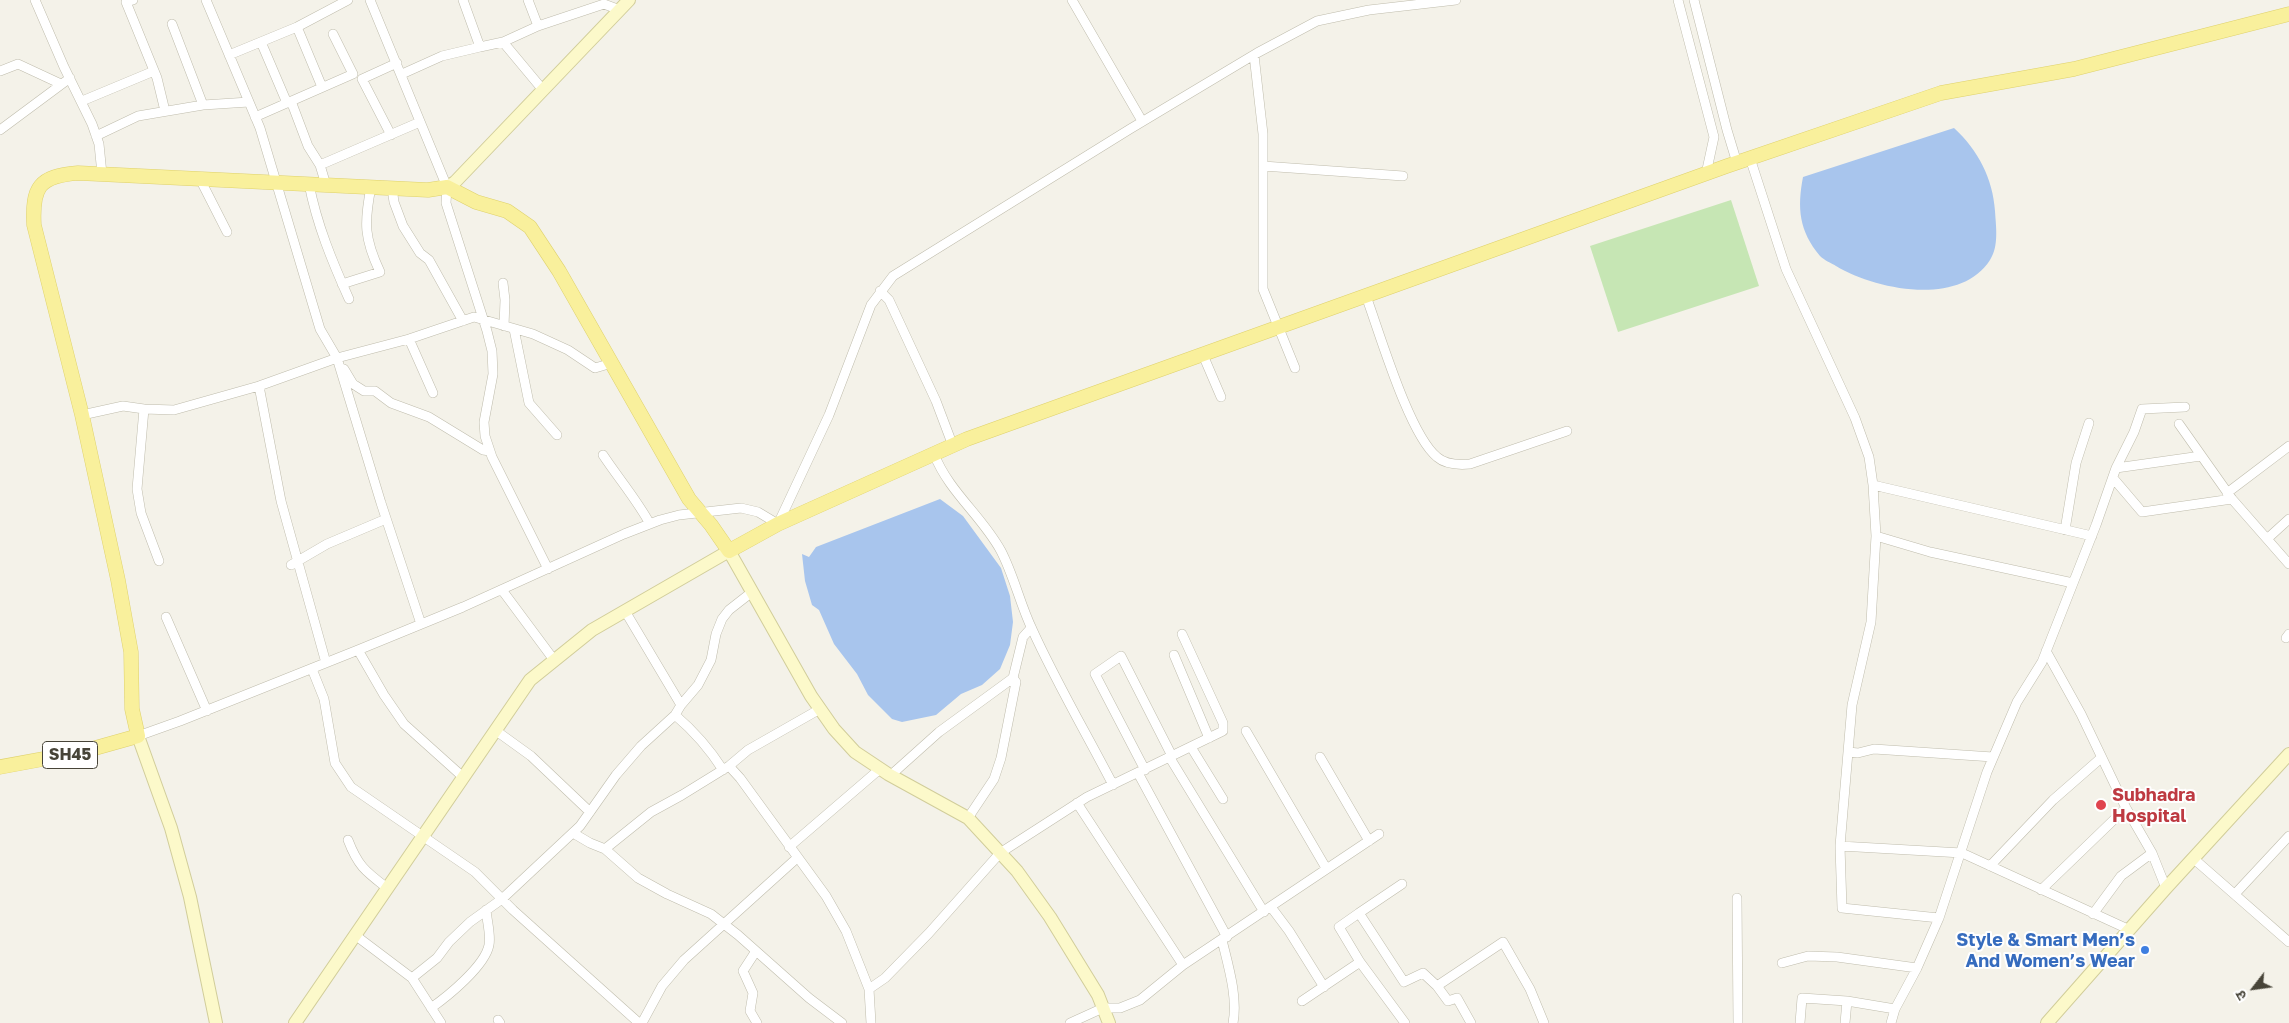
<!DOCTYPE html>
<meta charset="utf-8">
<style>
body{margin:0}
#map{position:relative;width:2289px;height:1023px;overflow:hidden;background:#f4f2e9;font-family:"Golos Text","Noto Sans Devanagari",sans-serif}
canvas{display:block}
.north{position:absolute;left:2229px;top:963px;width:50px;height:50px;-webkit-text-stroke:4px #fff;paint-order:stroke;rotate:240deg;font-size:14px;font-weight:700;line-height:20px;text-align:center;color:#474438}
.north::after{content:'';display:block;margin:auto;width:18px;height:22px;background:#474438;clip-path:polygon(50% 0,100% 100%,50% 72%,0 100%)}
</style>
<div id="map">
<canvas width="2289" height="1023"></canvas>
<div class="north">उ</div>
</div>
<script>
const g = document.querySelector('canvas').getContext('2d');
g.lineJoin = 'round';
function paint(path, color) {
  g.fillStyle = color;
  g.fill(path, 'evenodd');
}
function strokePath(path, color, width, dash) {
  g.strokeStyle = color;
  g.lineWidth = width;
  g.lineCap = dash ? 'butt' : 'round';
  g.setLineDash(dash || []);
  g.stroke(path);
}
function drawText(font, color, halo, rows, align = 'center') {
  g.font = font + ' "Golos Text",sans-serif';
  g.lineWidth = 4;
  g.setLineDash([]);
  g.textBaseline = 'middle';
  g.strokeStyle = halo;
  g.fillStyle = color;
  for (const [text, x, y, turn = 0] of rows) {
    g.save();
    g.translate(x, y);
    g.rotate((+turn || 0) * Math.PI / 180);
    g.textAlign = isNaN(turn) ? turn : align;
    if (halo) g.strokeText(text, 0, 0);
    g.fillText(text, 0, 0);
    g.restore();
  }
}
const green = new Path2D(`
 M1731,200L1759,286L1618,332L1590,246Z`);
const water = new Path2D(`
 M1954,128C1978,150 1993,179 1995,211C1996,227 1999,246 1990,260C1960,307 1876,290 1836,266C1831,263 1824,260 1820,256C1799,231 1797,208 1803,177Z
 M940,499L963,516L1001,568L1010,596L1013,622L1010,645L1000,669L982,685L961,694L936,715L902,722L892,719L868,695L857,674L834,644L819,610L812,605L805,581L802,554L809,557L816,547Z`);
const street = new Path2D(`
 M35,0L64,67L92,124L99,144L102,174
 M133,0L126,2L157,78L165,111
 M206,0L260,128L320,329L337,358L381,503L421,624
 M370,0L447,187L446,203L487,331L492,351L493,374L484,422L485,436L492,457L548,569
 M463,0L480,47L503,42L543,90
 M528,0L538,26
 M1072,0L1142,121
 M1678,0L1714,137L1706,174
 M1694,0L1727,130L1737,163
 M172,24L203,105
 M297,27L322,87
 M261,42L287,103
 M503,42L538,26L604,4L620,10
 M229,55L297,27L348,0
 M1254,55L1263,134V289L1295,368
 M0,71L18,64L61,84
 M402,74L442,56L480,47
 M82,101L154,71
 M291,101L308,146L320,165L326,185
 M255,117L353,74L333,34
 M0,130L70,78
 M391,135L362,79L397,63
 M96,136L138,116L203,105L249,102
 M1750,158L1786,269L1855,418L1869,457L1873,485L1876,536L1871,622L1852,705L1840,846L1842,908L1939,918L1987,772L2017,702L2042,662L2096,525L2116,468L2134,432L2142,409L2185,407
 M320,165L420,122
 M1263,166L1403,176
 M200,179L227,232
 M309,184C317,225 332,261 349,299
 M392,188L394,202L403,226L420,253L429,260L463,321
 M503,283L505,300L504,326
 M342,284L380,272C364,238 364,223 371,187
 M880,291L889,300L936,401L953,446
 M1366,296C1380,334 1409,434 1437,457C1446,465 1459,465 1470,464L1567,431
 M514,329L529,403L557,435
 M409,339L433,393
 M1203,355L1221,397
 M344,369L353,384L364,391H375L391,403L429,417L483,450L490,451
 M259,386L281,501L326,663
 M82,415L123,406L144,409
 M2179,424L2232,499L2289,564
 M934,454C949,492 982,516 1001,551C1014,576 1020,604 1032,629C1056,682 1086,733 1113,785
 M603,455C619,479 637,500 650,524
 M2116,468L2201,456
 M2113,478L2142,512L2232,499
 M1873,485L2092,536
 M2227,493L2289,446
 M2065,530L2076,463L2089,423
 M1876,536L1930,552L2073,583
 M2267,539L2289,519
 M159,561L141,513L137,489L144,409L174,410L259,386L337,358L409,339L474,317L533,334L568,350L595,368L612,363
 M291,565L327,544L386,519
 M502,590L554,660
 M625,611L681,705
 M166,617L207,711
 M2286,638L2289,634
 M358,650L384,695L404,724L463,777
 M2046,651L2081,714L2126,808L2152,853L2166,888
 M1174,655L1209,738
 M312,669L324,699L335,763L351,787L475,872L513,910L639,1023
 M675,715C695,732 709,748 723,770
 M495,730L531,756L590,812
 M1246,731L1326,868
 M138,736L180,721L358,650L463,607L624,534L660,520L679,515L741,508L758,512L778,524L829,415L871,305L893,276L1130,129L1257,53L1317,21L1369,10L1456,0
 M1191,747L1223,799
 M1848,752L1858,753L1874,749L1993,757
 M1320,757L1369,841
 M1170,758L1264,912
 M729,766L740,778L826,896L846,931L869,989L871,1023
 M1145,770L1095,674L1121,656L1172,756
 M1138,773L1227,937
 M891,775L939,732L1013,678L1023,637L1031,628
 M1077,803L1183,965
 M968,818L994,779L1001,758L1016,682L1013,678
 M573,833L590,843L605,849L638,878L667,894L711,914L738,935L809,998L842,1023
 M348,840C358,866 365,871 387,888
 M1840,846L1962,853L2130,930
 M789,847L881,768
 M605,849L651,812L682,795L729,766L748,750L820,709
 M2194,859L2289,942
 M1990,866L2053,800L2101,758
 M1402,884L1359,913L1404,982L1423,973L1437,986L1448,1001L1457,998L1471,1023
 M2041,890L2126,808
 M2235,894L2289,836
 M1737,898L1738,1023
 M1271,907L1289,931L1324,987
 M1359,913L1339,927L1360,962L1405,1023
 M2093,914L2121,876L2152,853
 M355,935L412,978L437,958L449,942L470,922L502,899L580,826L616,775L641,746L675,715L681,705L698,685L711,660L716,634L722,619L729,610L752,592
 M1222,940C1228,965 1238,997 1233,1023
 M756,951L743,971L753,993L750,1011L757,1023
 M1782,963L1808,956L1837,957L1917,968L1939,918
 M412,978L441,1023
 M1437,986L1503,942L1530,989L1544,1023
 M869,989L885,978L929,933L1000,853L1087,797L1223,731V723L1182,634
 M1302,1001L1360,962
 M431,1008C448,996 485,966 489,945C491,935 487,921 486,910
 M498,1020L500,1023
 M642,1023L662,986L684,960L797,858
 M1070,1023L1103,1008H1120L1140,1000L1183,965L1379,834
 M1800,1023L1802,998L1847,1001
 M1845,1023L1847,1001L1895,1009
 M1891,1023L1895,1009L1917,968`);
const secondary = new Path2D(`
 M447,187L455,182L629,0
 M138,736L171,828L190,897L216,1023
 M295,1023L530,680L592,630L729,551L811,696L834,729L855,752L888,774L968,818L1017,871L1050,917L1098,995L1109,1023
 M2047,1023L2166,888L2289,754`);
const primary = new Path2D(`
 M0,767L81,752L138,736L132,709L131,652L118,580L82,415L34,225C32,187 39,176 78,173L428,190L447,187L476,202L507,211L530,227L559,271L689,499L711,525L729,551L778,524L967,439L1727,166L1941,93L2074,69L2289,14`);
const markers = [
 [2101,805,6,"#e0444e"],
 [2145,950,5,"#3f7fe0"]
];
const shields = [
 [70,755,55]
];
const shieldNames = [
 ["SH45",70,755]
];
const healthNames = [
 ["Subhadra",2112,795],
 ["Hospital",2112,816]
];
const shopNames = [
 ["Style & Smart Men’s",2135,940],
 ["And Women’s Wear",2135,961]
];
paint(green, '#c6e6b4');
paint(water, '#a8c5ed');
strokePath(street, '#bfbcac', 10);
strokePath(secondary, '#d1cd9a', 14);
strokePath(primary, '#ded16c', 15);
strokePath(street, '#fff', 9);
strokePath(secondary, '#fcf9ca', 12);
strokePath(primary, '#f9f09c', 14);
for (const [x, y, r, color] of markers) {
  const dot = new Path2D();
  dot.arc(x, y, r, 0, 2 * Math.PI);
  g.fillStyle = color;
  g.fill(dot);
  strokePath(dot, '#fff', 2);
}
for (const [x, y, w] of shields) {
  const box = new Path2D();
  box.roundRect(x - w / 2, y - 13.5, w, 27, 4);
  g.fillStyle = '#fff';
  g.fill(box);
  strokePath(box, '#474438', 1);
}
drawText('bold 16px', '#474438', null, shieldNames);
drawText('bold 18px', '#be3a42', '#fff', healthNames, 'left');
drawText('bold 18px', '#366cbe', '#fff', shopNames, 'right');
</script>
